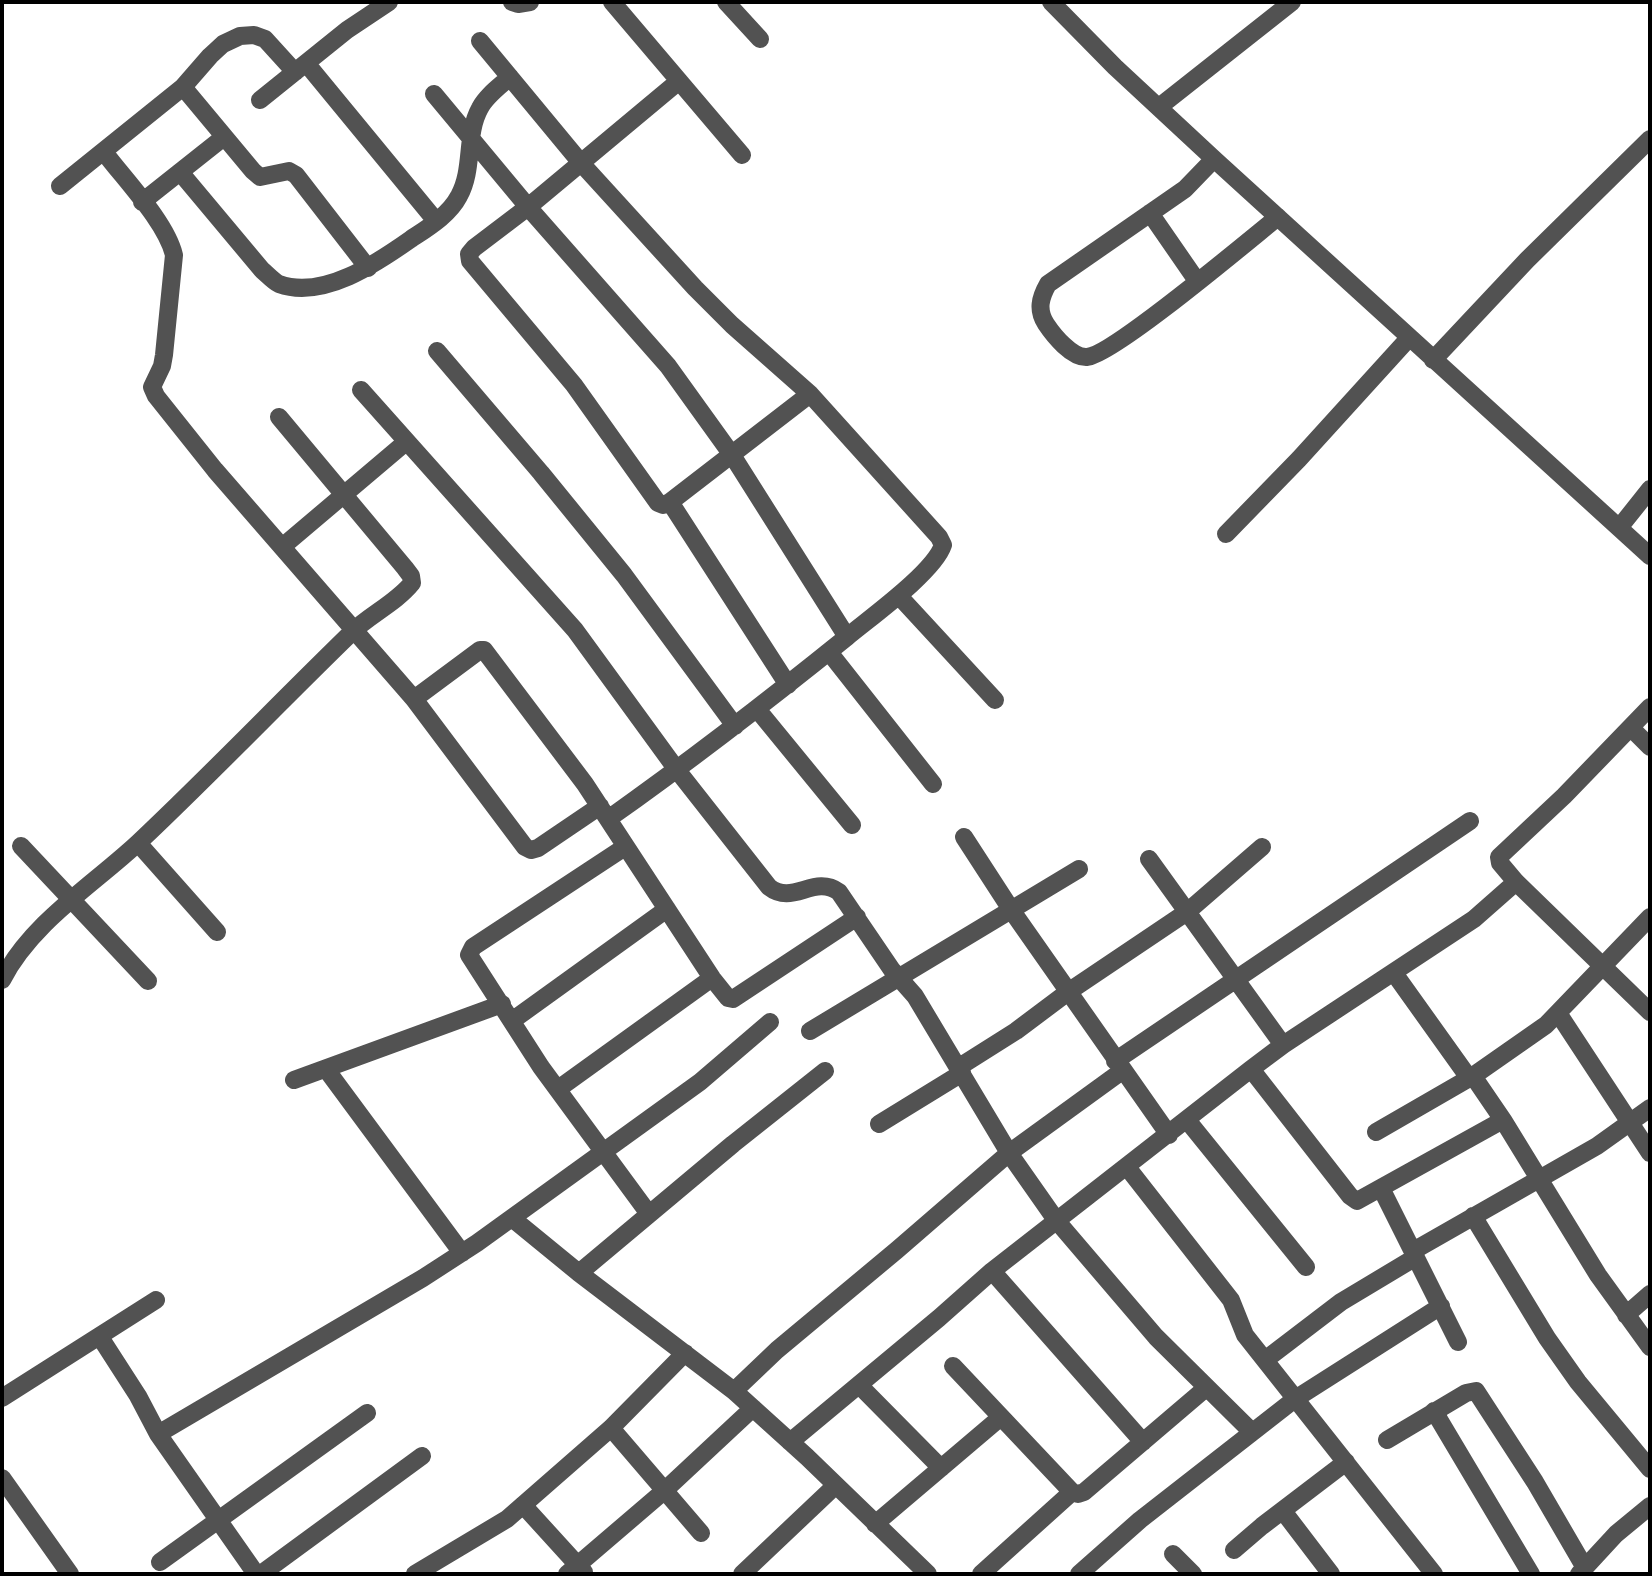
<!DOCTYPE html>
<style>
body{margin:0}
#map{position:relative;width:1652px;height:1576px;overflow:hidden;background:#fff;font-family:Arial,sans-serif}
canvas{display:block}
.frame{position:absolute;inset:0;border:4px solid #000;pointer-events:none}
</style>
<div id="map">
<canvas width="1652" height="1576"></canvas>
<div class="frame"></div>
</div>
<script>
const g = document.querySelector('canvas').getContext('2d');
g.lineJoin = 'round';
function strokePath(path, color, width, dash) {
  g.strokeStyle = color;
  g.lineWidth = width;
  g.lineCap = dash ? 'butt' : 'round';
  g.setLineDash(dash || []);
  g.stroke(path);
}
const minor = new Path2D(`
 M512,2L518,4L530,2
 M612,2L742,155
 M726,2L760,39
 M1051,2L1115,67L1214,159L1650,556
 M480,41L581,163L695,288L732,325L810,394L939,537L943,545C934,572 871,617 847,637C769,700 690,761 608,819
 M306,63L436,221
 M679,81L528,207L474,248L469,254L470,261L574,385L658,503L663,505L670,502L810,394
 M183,87L253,171L260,177L289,171L296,175L368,268
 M434,94L528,207L668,366L732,455L847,637
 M260,100L347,30L389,2
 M1159,107L1292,2
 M104,152C125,180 166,222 174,255L164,355L162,366L152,387L156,396L215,470L414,699L525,847L531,850L538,848L600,806
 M1214,159L1185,189L1048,284C1040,298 1037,310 1046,324C1054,336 1072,358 1087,357C1113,355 1248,241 1278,217
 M180,172L262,270C268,275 273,281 279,284C323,300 377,263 411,239C429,227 449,215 459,196C474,169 465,135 480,108C486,96 500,86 510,77
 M60,186L183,87L210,56L223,44L240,36L254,35L265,39L295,72
 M142,202L224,137
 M1150,213L1197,281
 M437,351L541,473L624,575L735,726
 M1433,360L1527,260L1650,139
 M361,390L575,630L677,770L769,887C793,906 814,874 839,892L892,970L915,996L1009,1153L1056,1220L1156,1337L1252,1432
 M670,502L788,685
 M1619,528L1650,489
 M1226,534L1299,459L1409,338
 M282,547L406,442
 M899,596L995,700
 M829,652L933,784
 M414,699L480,650H484L585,784L712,978L728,998L733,999L857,917
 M1650,707L1564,796L1499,857L1500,863L1516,882L1650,1012
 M757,709L852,825
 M1631,728L1650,747
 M964,837L1012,911L1169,1135
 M138,843L217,932
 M21,846L148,981
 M625,847L473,947L469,955L541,1067L649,1214
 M1149,859L1283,1045
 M1394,973L1469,1078
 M2,980C32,922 93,885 139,842C211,774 280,702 351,633C369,615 396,603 412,583L411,576L405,568L279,417
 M1558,1013L1650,1153
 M513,1020L667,909
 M810,1031L1079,869
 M1115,1061L1470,821
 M959,1067L1016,1031L1068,992L1187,912L1262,847
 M326,1069L462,1253
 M1251,1069L1350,1196L1357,1201L1503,1120
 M1473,1076L1503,1120L1598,1275L1650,1347
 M294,1080L502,1004
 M558,1089L712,978
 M1187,1120L1306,1267
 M879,1124L962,1073
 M1376,1132L1473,1076L1546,1025L1650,917
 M1127,1167L1231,1300L1245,1335L1434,1574
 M1381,1188L1458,1342
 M1473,1216L1547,1338L1578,1382L1650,1469
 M513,1219L579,1273L734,1391L807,1457L928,1574
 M1413,1251L1597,1146L1650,1108
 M992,1271L1143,1442
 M579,1273L733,1144L825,1071
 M1626,1315L1650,1294
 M100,1337L138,1396L158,1434L256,1574
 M1265,1360L1341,1302L1416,1257
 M953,1366L1072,1492L1078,1494L1084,1492L1206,1388
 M859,1385L941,1468
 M734,1391L777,1350L897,1250L1009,1153L1122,1071
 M2,1398L156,1300
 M1434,1411L1531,1574
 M611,1428L701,1533
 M158,1434L423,1278L477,1243L700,1082L770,1022
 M1387,1440L1466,1393L1476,1391L1535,1482L1585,1568
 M790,1442L939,1318L992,1271L1251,1069L1283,1045L1474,919L1516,882
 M2,1478L70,1574
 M523,1505L584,1572
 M1283,1511L1331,1574
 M875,1524L1001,1417
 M1234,1550L1262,1526L1346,1462
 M1173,1554L1193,1574
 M160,1562L367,1413
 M261,1574L422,1456
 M415,1574L507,1519L611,1428L685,1353
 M567,1574L664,1491L753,1408
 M742,1574L836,1485
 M981,1574L1072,1492
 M1079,1574L1140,1520L1295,1399L1441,1306
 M1579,1574L1616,1534L1650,1506`);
strokePath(minor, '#525252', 18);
</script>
